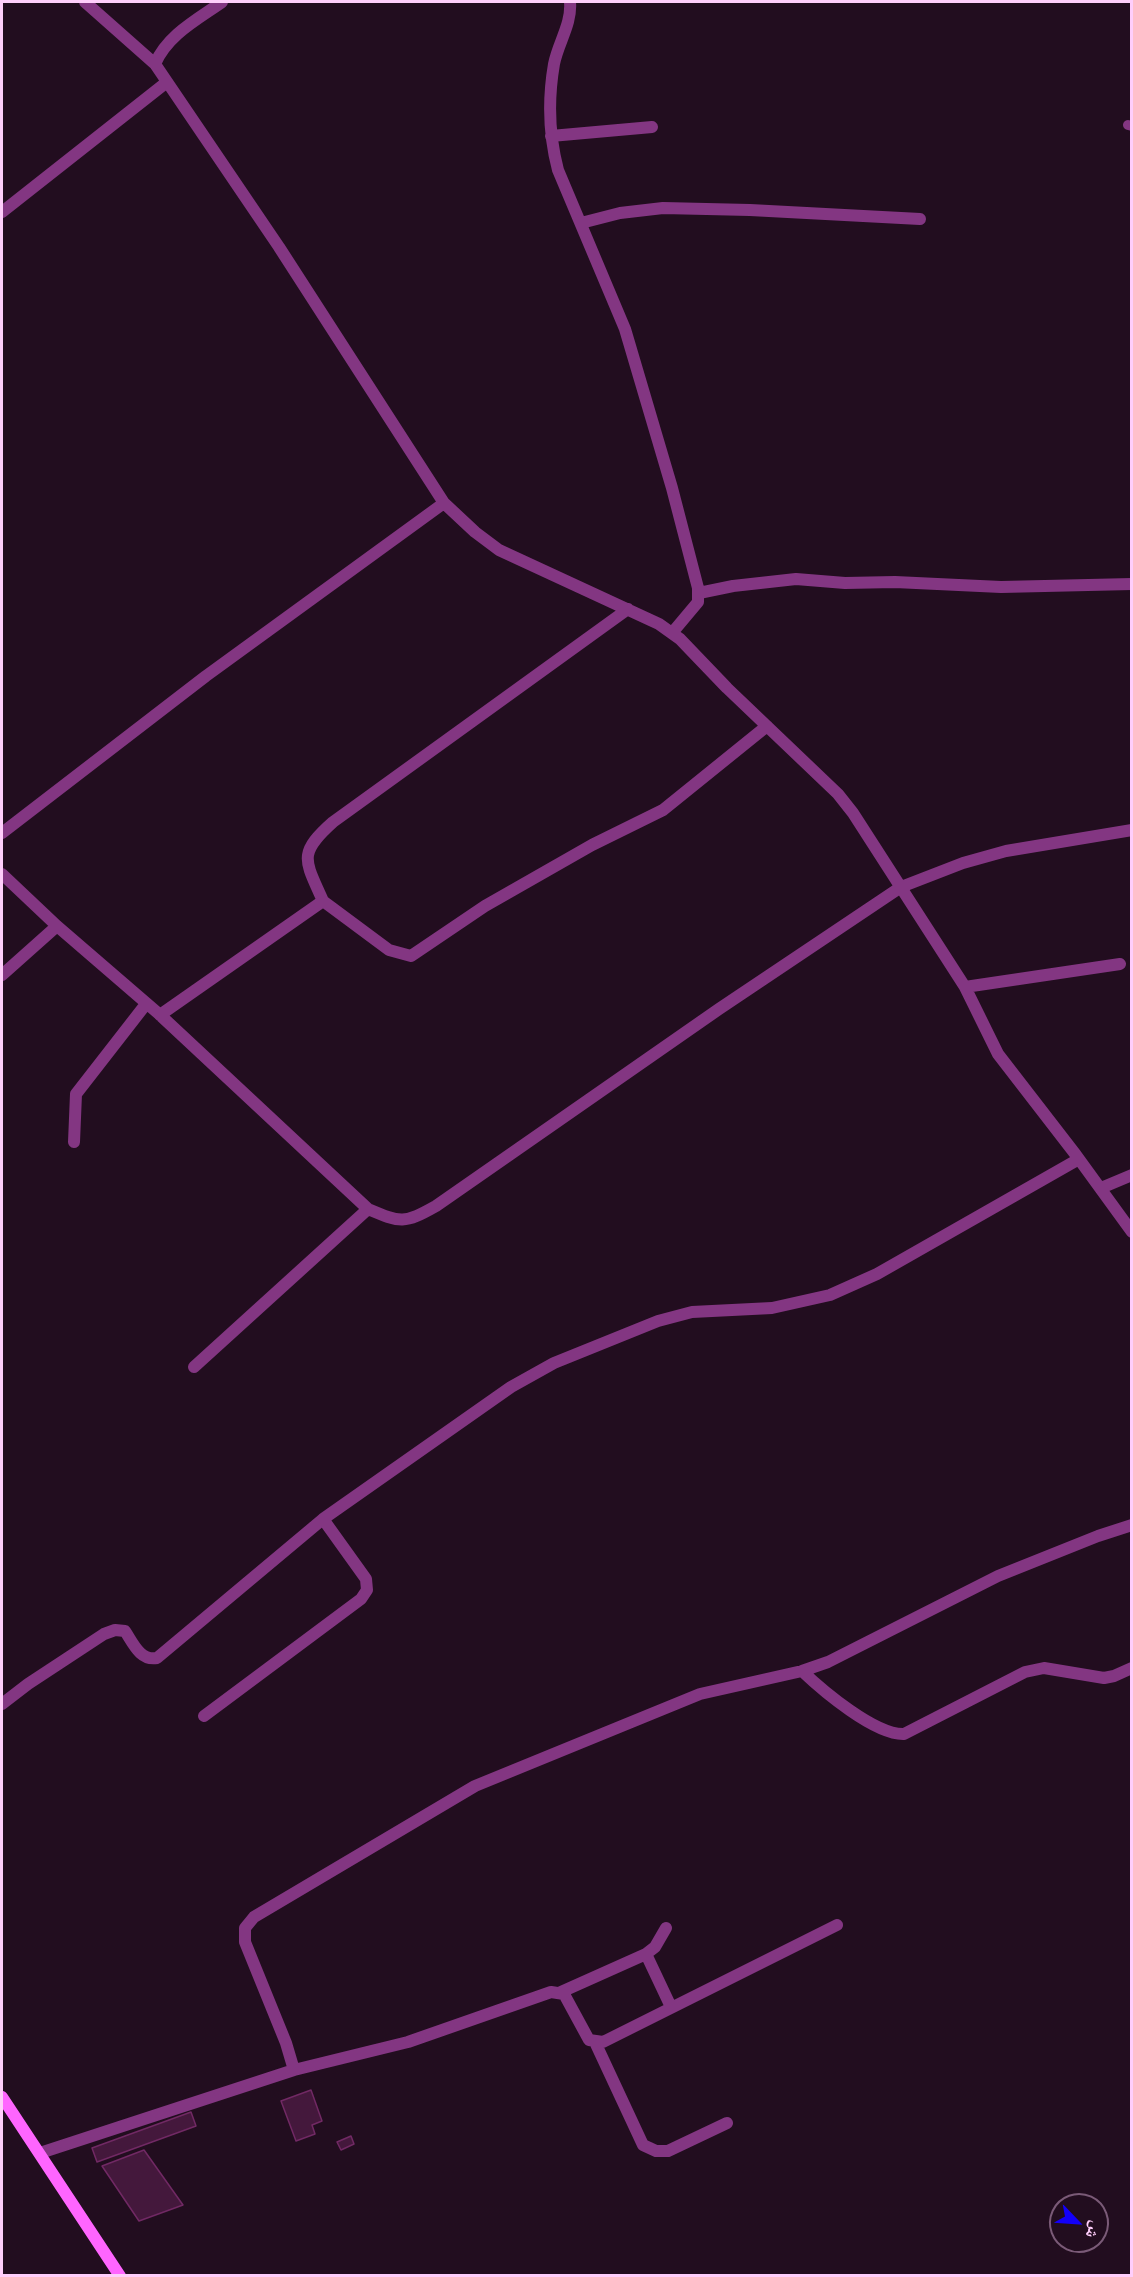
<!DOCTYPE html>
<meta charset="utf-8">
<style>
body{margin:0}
#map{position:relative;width:1133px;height:2277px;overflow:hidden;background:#220d1f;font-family:"Varela Round","Noto Naskh Arabic",sans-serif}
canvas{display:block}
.frame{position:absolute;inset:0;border:3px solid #ffcefb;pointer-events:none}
.north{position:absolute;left:1049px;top:2193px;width:60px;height:60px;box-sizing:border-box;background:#220d1f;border:2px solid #7a5a77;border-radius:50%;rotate:115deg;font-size:16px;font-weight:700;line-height:24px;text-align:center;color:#ffcefb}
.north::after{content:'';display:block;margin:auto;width:21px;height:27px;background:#1300f9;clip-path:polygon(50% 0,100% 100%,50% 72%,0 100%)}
</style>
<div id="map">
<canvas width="1133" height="2277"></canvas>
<div class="frame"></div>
<div class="north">ش</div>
</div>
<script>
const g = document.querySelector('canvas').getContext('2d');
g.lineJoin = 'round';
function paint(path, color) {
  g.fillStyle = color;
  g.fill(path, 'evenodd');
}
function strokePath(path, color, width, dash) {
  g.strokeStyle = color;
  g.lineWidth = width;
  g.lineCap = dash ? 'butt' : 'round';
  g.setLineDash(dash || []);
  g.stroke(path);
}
const building = new Path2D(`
 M311,2090L322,2121L312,2125L315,2134L296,2141L281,2101Z
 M191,2112L196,2126L97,2162L92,2148Z
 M351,2136L354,2144L341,2150L337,2142Z
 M144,2150L183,2205L139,2221L102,2166Z`);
const lane = new Path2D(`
 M1128,125L1132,126`);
const street = new Path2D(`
 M85,2L155,64
 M222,2C198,19 167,35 155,64L279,247L444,503L475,532L499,550L659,624L680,639L727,688L838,794L853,813L965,987L998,1054L1076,1155L1132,1232
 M570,2C572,24 558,43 554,64C548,99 549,136 558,170L625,329L672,488L698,588V602L672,633
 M551,136L652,127
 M2,212L167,82
 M581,223L620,213L663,208L750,210L920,219
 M699,593L733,586L796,579L845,583L895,582L1001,587L1132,584
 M2,833L206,676L444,503
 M2,874L57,926L159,1014L368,1209C401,1223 404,1224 436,1206L719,1009L901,887L963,863L1006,851L1132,830
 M323,901L389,950L411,956L485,906L592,845L663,810L767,726
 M2,975L57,926
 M965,987L1120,964
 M160,1015L323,901C305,860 297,854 333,822L628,609
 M74,1142L76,1094L146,1004
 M1101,1188L1132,1175
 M194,1367L368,1209
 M802,1671C823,1691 875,1735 904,1734L1025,1672L1044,1668L1104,1678L1114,1676L1132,1668
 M2,1704L28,1684L104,1634L115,1630L125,1631C133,1643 140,1661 157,1658L323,1519L511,1387L554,1363L658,1321L692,1312L772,1308L830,1295L877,1274L1079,1159
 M204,1716L361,1599L367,1590L366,1579L323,1519
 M646,1954L671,2007
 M561,1992L646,1954L655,1947L666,1928
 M595,2042L643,2145L656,2151H668L727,2123
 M294,2070L286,2043L245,1942V1928L254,1917L475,1786L700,1694L802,1671L828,1662L998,1576L1098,1536L1132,1525
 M40,2153L294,2070L408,2042L551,1992L564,1994L589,2040L603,2042L837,1925`);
const secondary = new Path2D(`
 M2,2097L120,2276`);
paint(building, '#44183c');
strokePath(building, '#712964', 1.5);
strokePath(lane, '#833682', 10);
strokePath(street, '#833682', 12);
strokePath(secondary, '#ff65ff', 12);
</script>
